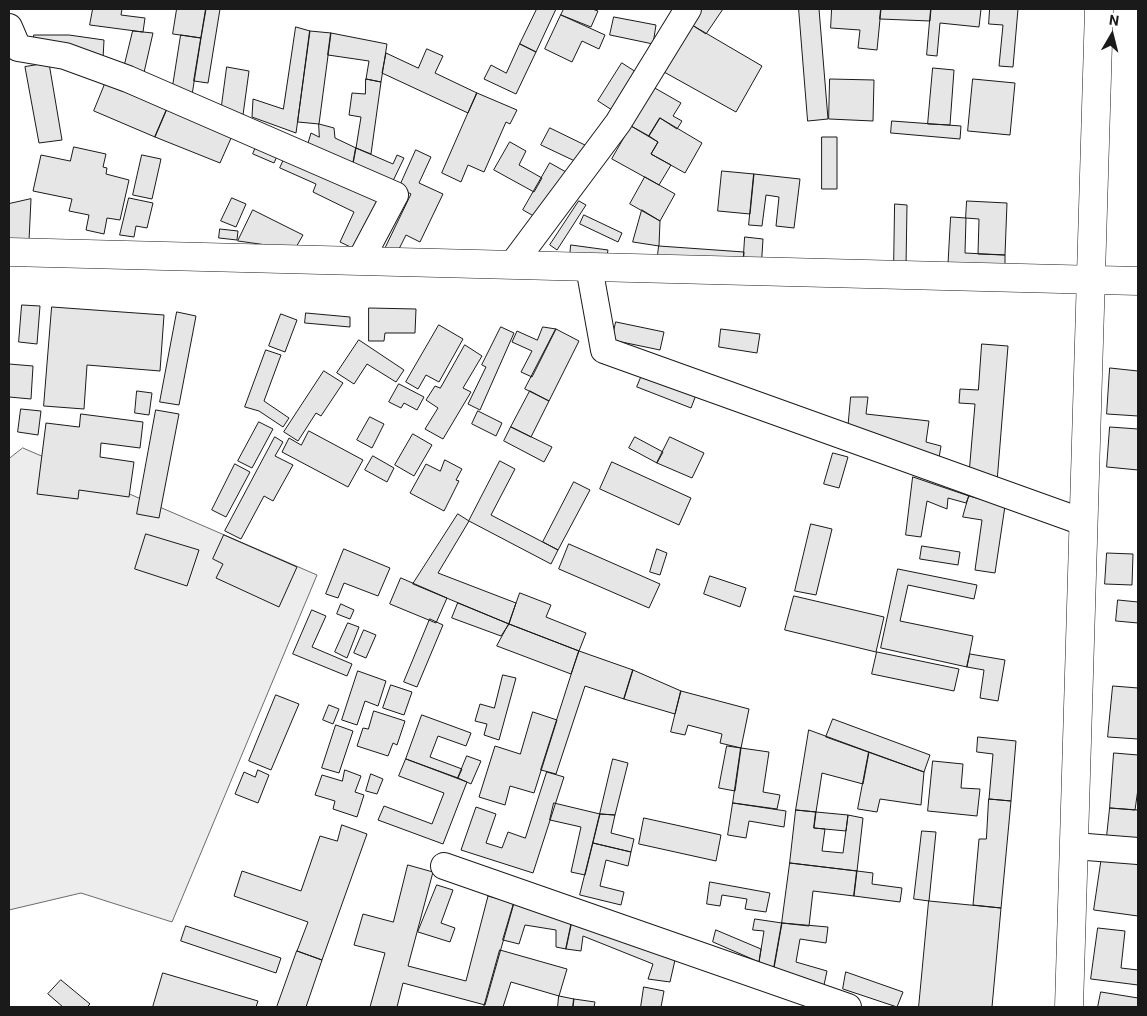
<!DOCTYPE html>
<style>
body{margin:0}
#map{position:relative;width:1147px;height:1016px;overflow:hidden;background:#fff;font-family:Roboto,sans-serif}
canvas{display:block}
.frame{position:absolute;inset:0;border:10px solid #1a1a1a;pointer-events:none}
.north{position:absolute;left:1087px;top:10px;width:50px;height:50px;-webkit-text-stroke:4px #fff;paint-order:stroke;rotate:8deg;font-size:14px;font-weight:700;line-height:20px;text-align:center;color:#1a1a1a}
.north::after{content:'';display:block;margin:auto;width:18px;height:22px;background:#1a1a1a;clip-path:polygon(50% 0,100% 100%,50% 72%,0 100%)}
</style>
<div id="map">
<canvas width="1147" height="1016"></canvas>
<div class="frame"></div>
<div class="north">N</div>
</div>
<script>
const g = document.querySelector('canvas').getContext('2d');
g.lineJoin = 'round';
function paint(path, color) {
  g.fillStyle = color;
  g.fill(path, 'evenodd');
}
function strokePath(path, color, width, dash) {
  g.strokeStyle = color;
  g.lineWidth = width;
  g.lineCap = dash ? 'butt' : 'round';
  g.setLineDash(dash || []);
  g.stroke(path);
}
const green = new Path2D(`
 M23,448L317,575L172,922L81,893L9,910V459Z`);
const building = new Path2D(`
 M93,9H122L121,15L145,18L143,32L90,25Z
 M177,9H206L201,38L173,34Z
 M206,9H220L208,83L194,81Z
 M537,9H556L536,52L520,44Z
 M564,9H592L598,11L591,27L561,15Z
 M702,9H723L706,34L692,25Z
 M799,9H819L828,119L808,121Z
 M832,9H881L877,50L858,48L860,30L831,28Z
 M881,9H931L930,21L880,19Z
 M931,9H981L979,27L940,23L937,56L927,55Z
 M990,9H1018L1013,67L999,66L1003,25L989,24Z
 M561,15L605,35L599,49L582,41L572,62L545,49Z
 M614,17L656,25L653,44L610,35Z
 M692,25L762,66L736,112L664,72Z
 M296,27L310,31L296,133L252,117L253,99L283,109Z
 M133,31L153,33L143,77L123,72Z
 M310,31L331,33L319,124L298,122Z
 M331,33L387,44L381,82L366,79L369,61L328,55Z
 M34,35H69L104,40L103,59L34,43Z
 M181,35L201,38L192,95L172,92Z
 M520,44L536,52L516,94L484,79L491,65L506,73Z
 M427,49L443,56L435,73L477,93L468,113L382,73L386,53L418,68Z
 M49,63L62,140L39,143L25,67Z
 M622,63L636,72L612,110L598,101Z
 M227,67L249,71L243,115L221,112Z
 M933,68L954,70L950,125L928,124Z
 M366,79L381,82L371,154L356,148L361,117L349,115L352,93L365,94Z
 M830,79L874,80L873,121L829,119Z
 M973,79L1015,83L1010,135L968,131Z
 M105,84L167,109L155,137L94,111Z
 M653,87L681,103L673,116L682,121L677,129L660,118L649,136L631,126Z
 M477,93L517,110L510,124L506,122L484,172L468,165L461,182L442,173Z
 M167,109L232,136L220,163L155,137Z
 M660,118L702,143L685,173L651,154L658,142L649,136Z
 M892,121L961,126L960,139L891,133Z
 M319,124L334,128L335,138L356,148L353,164L308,143L311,133L319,137Z
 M631,126L658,142L651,154L671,165L659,185L612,159Z
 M550,128L587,146L579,163L541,145Z
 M822,137H837V189H822Z
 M258,142L279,152L274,163L253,154Z
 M510,142L526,151L519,165L542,178L534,192L494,170Z
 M74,147L106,154L103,167L107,168L106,174L129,180L120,220L107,218L104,234L86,230L89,215L69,211L72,199L33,191L41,155L70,161Z
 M356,148L393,164L397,155L404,158L392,183L353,164Z
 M416,150L431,157L419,183L443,194L420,242L406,235L396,255L384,250L411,194L399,188Z
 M142,155L161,159L152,199L133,195Z
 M286,155L382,200L359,251L340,242L354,212L313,192L316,184L280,168Z
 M550,163L566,172L539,219L523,210Z
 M722,171L754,174L750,214L718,211Z
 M754,174L800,179L794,228L776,226L779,197L766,195L762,226L749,225Z
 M645,177L675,194L660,221L630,204Z
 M129,198L153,203L147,228L136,226L134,237L120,235Z
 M232,198L246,204L236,227L221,221Z
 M31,199L29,241L9,240V204Z
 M579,201L586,205L557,250L550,245Z
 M967,201L1007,203L1005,255L978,254L979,219L966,218Z
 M895,204L907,205L906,267H894Z
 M253,210L303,235L295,249L238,241Z
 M642,210L660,221L659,246L633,242Z
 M584,215L622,233L618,242L580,224Z
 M951,217L966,218L965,253L1005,255V274L948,271Z
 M220,229L238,231L237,240L219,238Z
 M745,237L763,239L761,270L743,269Z
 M571,245L608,250L606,261L570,257Z
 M659,246L744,252L743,269L657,263Z
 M22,305L40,306L37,344L19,342Z
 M52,307L164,315L160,371L87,365L84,409L44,406Z
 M369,308L416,309L415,333H385L384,341H369Z
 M177,312L196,316L179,405L160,402Z
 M306,313L350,317V327L305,323Z
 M281,314L297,320L285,352L269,346Z
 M616,322L664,332L660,350L612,340Z
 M439,325L463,339L439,382L426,375L418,389L406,382Z
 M501,327L514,333L480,410L468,404L486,367L482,365Z
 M543,327L556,329L532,377L521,372L532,351L512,342L517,331L537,340Z
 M556,329L579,341L549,401L525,389Z
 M721,329L760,334L757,353L719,347Z
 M359,340L404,370L396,382L367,364L354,384L337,373Z
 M982,344L1008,346L997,482L969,474L975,404L959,403L960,389L978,390Z
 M465,345L482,356L463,388L471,392L443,439L425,429L438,408L426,400L435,386L440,388Z
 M266,350L281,355L264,401L289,418L283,427L259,411L245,407Z
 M9,364L33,366L31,399L9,397Z
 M1110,368L1138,371V416L1107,414Z
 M324,371L343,383L321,416L316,413L298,441L284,432Z
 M642,375L696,395L691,408L637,387Z
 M399,384L424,397L417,410L404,403L401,408L389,402Z
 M137,391L152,393L149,415L135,413Z
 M530,391L549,401L531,437L511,427Z
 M851,397H868L866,414L929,421L926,442L941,446L939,458L848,430Z
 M21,409L41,411L38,435L18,432Z
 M156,410L179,414L159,518L137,514Z
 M478,411L502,423L496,436L472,424Z
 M81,414L143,422L140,448L101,443L100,457L134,462L129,497L79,490L78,499L37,494L46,423L79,427Z
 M370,417L384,424L372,448L357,440Z
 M259,422L273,429L252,468L238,461Z
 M511,427L552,447L544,462L504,441Z
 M1110,427L1138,429V470L1107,467Z
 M309,431L363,460L348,487L282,452L289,438L301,445Z
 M413,434L432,445L414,476L395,465Z
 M275,437L283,442L275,456L293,465L273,501L264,496L241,539L225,531Z
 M635,437L663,452L657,463L629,448Z
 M670,437L704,453L692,478L657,463Z
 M833,453L848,457L839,488L824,484Z
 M373,456L394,468L387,482L365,470Z
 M445,460L462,469L456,480L459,481L444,511L410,493L426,464L440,471Z
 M500,461L515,469L491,515L558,550L551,564L469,521Z
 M612,462L691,498L679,525L600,489Z
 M235,464L250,472L226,517L212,510Z
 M913,477L969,496L966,503L948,498L947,509L927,501L921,537L906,535Z
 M574,482L590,490L558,550L543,542Z
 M969,496L1005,506L995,573L975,570L982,520L963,517Z
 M458,514L469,521L438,573L516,603L509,624L413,584Z
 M811,524L832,529L816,595L795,591Z
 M146,534L199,550L187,586L135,569Z
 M224,535L297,567L279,607L216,578L223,564L213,559Z
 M569,544L660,584L649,608L559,569Z
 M922,546L960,552L958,565L920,559Z
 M344,549L390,568L378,596L344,583L338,598L326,594Z
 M657,549L667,553L660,575L650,572Z
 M1107,553L1133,554L1132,585L1105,584Z
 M898,569L977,585L974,599L908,585L900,621L973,636L967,667L881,648Z
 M710,576L746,588L740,607L704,594Z
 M401,578L447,598L436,623L390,604Z
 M520,593L551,605L546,617L586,633L579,651L509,624Z
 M794,596L884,617L876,652L785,630Z
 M1118,600L1138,602V623L1116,621Z
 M458,603L509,624L501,636L452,618Z
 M341,604L354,610L350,619L337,614Z
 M312,610L326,616L312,647L352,664L347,676L293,654Z
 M430,619L443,625L417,687L404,682Z
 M348,623L359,627L347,658L335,652Z
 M509,624L579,651L571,674L497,646Z
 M364,630L376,635L366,658L354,653Z
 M579,651L633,670L624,699L585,686L556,774L541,770Z
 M877,652L959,669L954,691L872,674Z
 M970,654L1005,660L998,701L980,698L984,670L967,667Z
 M633,670L681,691L675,714L624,699Z
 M358,671L386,681L378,706L365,701L357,725L342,720Z
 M503,675L516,678L499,740L484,735L487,724L475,721L480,704L494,708Z
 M391,685L412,692L404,715L383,708Z
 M1113,686L1138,688V739L1108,737Z
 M681,691L749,709L741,748L720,743L722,734L688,725L685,735L671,732Z
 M276,695L299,704L271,770L249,761Z
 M329,705L339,709L333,724L323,720Z
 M374,711L405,721L397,745L393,743L388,756L357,746L363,728L368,729Z
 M533,712L557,720L534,793L510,786L505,805L479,797L495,746L520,754Z
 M422,715L471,733L466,746L438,736L430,757L462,769L458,778L406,759Z
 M833,719L930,755L924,772L826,737Z
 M336,725L353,731L339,773L322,768Z
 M809,730L869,752L863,784L822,773L816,812L796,810Z
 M978,737L1016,741L1011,801L989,799L993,754L977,752Z
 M727,746L741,748L735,791L719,788Z
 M741,748L769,752L763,792L780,795L777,809L733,803Z
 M869,752L924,772L921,805L880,799L877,812L858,809Z
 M1114,753L1138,755V789L1135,810L1110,808Z
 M467,756L481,761L471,784L458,778Z
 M406,759L467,782L443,844L378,820L384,806L432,824L444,793L399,776Z
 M613,759L628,763L615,815L600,814Z
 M933,761L963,764L961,788L980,789L977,816L928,811Z
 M258,770L269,775L258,803L235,794L244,772L255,777Z
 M345,770L361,776L355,792L364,795L357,817L333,809L335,801L315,795L322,775L342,781Z
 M547,772L564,777L533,873L461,850L476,807L496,814L486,843L502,848L508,832L525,838Z
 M371,774L383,779L377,794L366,791Z
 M989,799L1011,801L1001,908L973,905L979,839H986Z
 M554,803L600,814L585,875L571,872L581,827L550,820Z
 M733,803L786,811L784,827L749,821L746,838L728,835Z
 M1110,808L1138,810V839L1107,836Z
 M796,810L816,812L814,828L825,829L822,851L843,853L848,815L863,818L857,871L790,863Z
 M816,812L848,815L846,831L814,828Z
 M600,814L615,815L611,833L634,839L631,852L593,843Z
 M644,818L721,835L716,861L639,844Z
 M342,825L367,834L322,960L297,951L308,922L234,896L242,871L301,891L320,836L337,841Z
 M922,831L936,832L929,901L914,899Z
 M593,843L631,852L628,866L606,860L600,886L624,892L621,905L580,895Z
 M1102,856L1138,861V916L1094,910Z
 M790,863L857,871L854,896L813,891L809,926L782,923Z
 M408,865L433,872L408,966L466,981L488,896L514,903L485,1005L403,983L397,1007H370L385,953L354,945L363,914L393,922Z
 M857,871L873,873L872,884L902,888L900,902L854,896Z
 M710,882L770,893L766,912L745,909L747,899L722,895L720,906L707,904Z
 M437,885L453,890L441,923L455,928L450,942L418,932Z
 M929,901L1001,908L992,1007H919Z
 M514,903L572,921L566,949L556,947V930L525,925L519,944L503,940Z
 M755,919L782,923L774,968L759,962L764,931L753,930Z
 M572,921L675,960L670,982L648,979L653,964L583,936L581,951L566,949Z
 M782,923L828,927L826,943L800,939L796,962L827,971L824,985L774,968Z
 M186,926L281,958L276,973L181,941Z
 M1098,928L1125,931L1121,968L1138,970V985L1091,979Z
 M716,930L761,949L759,962L713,942Z
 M500,950L567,969L559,996L511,982L503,1007H484Z
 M297,951L322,960L306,1007H277Z
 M846,972L903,992L897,1007L843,989Z
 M163,973L258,1001L256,1007H153Z
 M61,980L90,1004L87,1007H63L48,994Z
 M644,987L664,991L661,1007H641Z
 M1101,992L1138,998V1007H1098Z
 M559,996L574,999L573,1007H558Z
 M574,999L595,1002L594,1007H573Z`);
const street = new Path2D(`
 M9,27L18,48L65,56L128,79L395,195L360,261
 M512,265L618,123L688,9
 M589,267L604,350L1083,522
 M1074,846L1138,851
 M444,866L848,1007`);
const secondary = new Path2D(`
 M9,252L1138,281
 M1069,1007L1099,9`);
paint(green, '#ededed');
strokePath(green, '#6a6a6a', 1);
paint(building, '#e6e6e6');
strokePath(building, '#1a1a1a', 1);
strokePath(street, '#1a1a1a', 28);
strokePath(secondary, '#1a1a1a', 29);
strokePath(street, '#fff', 26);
strokePath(secondary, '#fff', 28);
</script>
